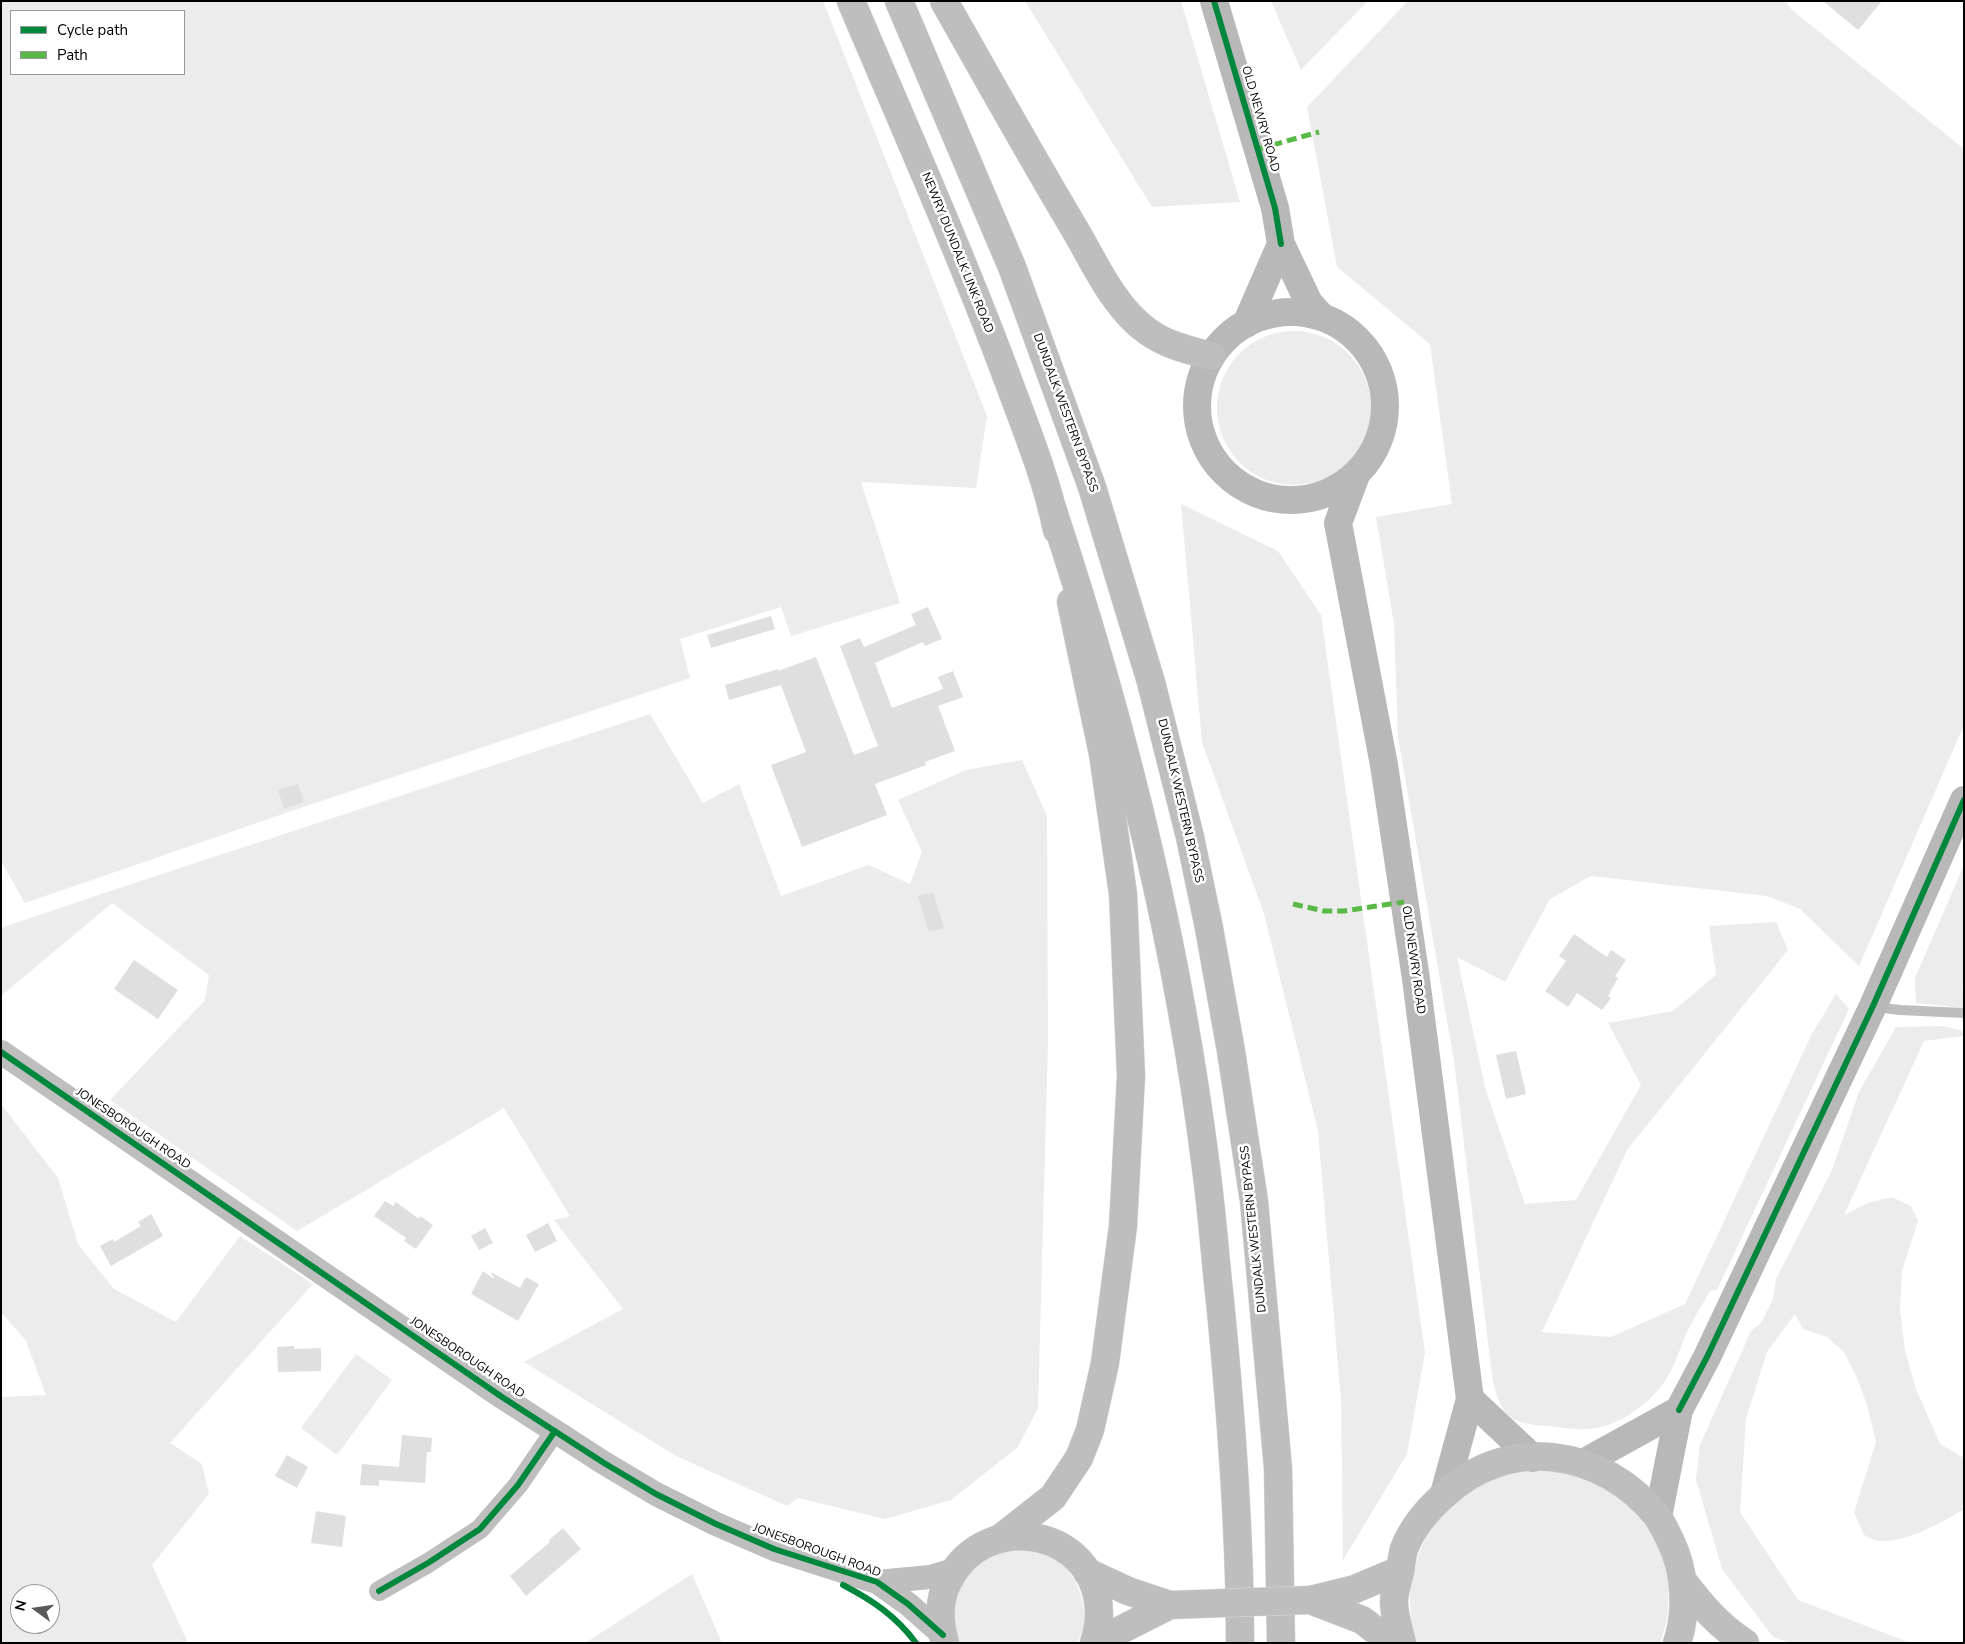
<!DOCTYPE html>
<style>
body{margin:0}
#map{position:relative;width:1965px;height:1644px;overflow:hidden;background:#fff;font-family:"Nunito Sans",sans-serif}
canvas{display:block}
.frame{position:absolute;inset:0;border:2px solid #000;pointer-events:none}
.legend{position:absolute;left:10px;top:10px;width:175px;height:65px;box-sizing:border-box;background:#fff;border:1px solid #999;margin:0;padding:6px 9px;list-style:none;font-size:15px;color:#000}
.legend li{display:flex;align-items:center;gap:10px;height:25px}
.legend b{width:25px;border:1px solid #999}
.north{position:absolute;left:10px;top:1584px;width:50px;height:50px;box-sizing:border-box;background:#fff;border:1px solid #999;border-radius:50%;rotate:284deg;font-size:14px;font-weight:700;line-height:20px;text-align:center;color:#000}
.north::after{content:'';display:block;margin:auto;width:18px;height:22px;background:#595959;clip-path:polygon(50% 0,100% 100%,50% 72%,0 100%)}
</style>
<div id="map">
<canvas width="1965" height="1644"></canvas>
<div class="frame"></div>
<ul class="legend">
<li><b style="height:6px;background:#00873e"></b>Cycle path</li>
<li><b style="height:6px;background:#58b947"></b>Path</li>
</ul>
<div class="north">N</div>
</div>
<script>
const g = document.querySelector('canvas').getContext('2d');
g.lineJoin = 'round';
function paint(path, color) {
  g.fillStyle = color;
  g.fill(path, 'evenodd');
}
function strokePath(path, color, width, dash) {
  g.strokeStyle = color;
  g.lineWidth = width;
  g.lineCap = dash ? 'butt' : 'round';
  g.setLineDash(dash || []);
  g.stroke(path);
}
function drawText(font, color, halo, rows, align = 'center') {
  g.font = font + ' "Nunito Sans",sans-serif';
  g.lineWidth = 5;
  g.setLineDash([]);
  g.textBaseline = 'middle';
  g.strokeStyle = halo;
  g.fillStyle = color;
  for (const [text, x, y, turn = 0] of rows) {
    g.save();
    g.translate(x, y);
    g.rotate((+turn || 0) * Math.PI / 180);
    g.textAlign = isNaN(turn) ? turn : align;
    if (halo) g.strokeText(text, 0, 0);
    g.fillText(text, 0, 0);
    g.restore();
  }
}
const green = new Path2D(`
 M1,1H823L987,416L976,488L861,482L900,603L791,636L781,607L680,639L690,678L312,804L25,903L1,861ZM11,11H184V74H11Z
 M1025,1H1181L1240,202L1152,207Z
 M1271,1H1368L1301,70Z
 M1408,1H1786L1791,9L1964,149V725L1859,966L1800,909L1767,896L1591,876L1550,899L1505,982L1457,957L1486,1091L1525,1204L1576,1200L1641,1085L1608,1023L1673,1011L1716,975L1709,926L1776,922L1788,950L1627,1150L1542,1332L1611,1337L1685,1304L1812,1034L1836,994L1849,1009L1717,1290L1710,1291C1702,1305 1693,1320 1686,1334C1680,1348 1676,1363 1668,1376C1654,1401 1618,1428 1588,1429C1574,1430 1560,1427 1546,1426C1507,1424 1500,1413 1492,1376L1454,1061L1398,737L1394,624L1376,517L1452,504L1430,344L1337,267L1307,107Z
 M1217 408a77 77 0 1 1 154 0a77 77 0 1 1-154 0Z
 M1181,504L1278,551L1321,615L1425,1353L1407,1454L1343,1560L1341,1401L1318,1131L1264,914L1202,742Z
 M650,714L703,803L739,784L781,896L869,865L910,884L922,852L898,800L966,770L1022,760L1047,816L1048,1042L1038,1408L1018,1447L951,1500L885,1519L798,1498L787,1506L676,1456L524,1362L623,1309L554,1220L570,1216L504,1108L297,1231L110,1100L205,1000L209,975L112,903L1,996V928L110,891Z
 M1964,865V984L1962,988L1964,989V1008L1916,1003L1915,978Z
 M1943,1026L1962,1031L1964,1036L1924,1041L1844,1215L1868,1203L1892,1197L1911,1206L1918,1221L1902,1271L1900,1310L1905,1351L1916,1389L1940,1444L1964,1458V1509C1941,1523 1906,1543 1879,1541C1874,1541 1869,1537 1864,1535L1854,1512L1876,1442L1867,1405L1857,1378L1844,1352L1827,1337L1803,1329L1795,1314L1767,1352L1746,1419L1740,1512L1798,1600L1911,1643H1790L1773,1637L1722,1569L1696,1480L1700,1445L1751,1331L1761,1323L1773,1299L1776,1279L1832,1170L1859,1092L1896,1027Z
 M1,1104L58,1178L78,1244L114,1289L176,1322L240,1236L313,1284L170,1443L202,1464L209,1494L152,1565L188,1643H1V1397L46,1395L26,1341L1,1312ZM20,1594H50V1624H20Z
 M356,1354L392,1380L337,1455L301,1428Z
 M1552,1469C1564,1472 1578,1473 1589,1478C1651,1506 1686,1578 1660,1643H1418C1395,1585 1425,1510 1481,1483C1504,1472 1528,1470 1552,1469Z
 M1032,1548C1039,1551 1047,1553 1053,1557C1079,1573 1094,1616 1077,1643H958L953,1634L955,1588L986,1554Z
 M692,1574L722,1643H585Z`);
const building = new Path2D(`
 M1823,1H1882L1858,30Z
 M928,607L942,639L925,646L923,642L875,663L892,708L943,689L938,677L953,671L963,697L938,706L955,751L925,762L926,765L875,784L887,815L802,847L771,765L806,752L781,685L729,700L725,685L778,669V671L816,657L854,755L878,746L840,646L860,638L864,647L916,625L911,614Z
 M771,616L775,629L711,648L707,635Z
 M298,784L304,802L284,809L278,790Z
 M933,892L944,928L929,932L918,896Z
 M1574,934L1607,957L1611,950L1626,960L1615,976L1618,978L1608,996L1611,998L1602,1010L1577,993L1568,1007L1545,991L1566,961L1559,956Z
 M134,960L178,990L158,1019L114,989Z
 M1516,1051L1526,1094L1506,1099L1496,1055Z
 M385,1201L393,1206L396,1202L419,1219L420,1216L433,1225L416,1249L404,1241L406,1238L374,1216Z
 M151,1214L163,1236L111,1266L100,1246L113,1239L114,1242L141,1226L138,1222Z
 M548,1223L557,1241L535,1252L526,1235Z
 M485,1228L493,1243L479,1250L471,1236Z
 M483,1271L494,1279L491,1272L520,1288L526,1277L539,1284L518,1321L471,1294Z
 M294,1346V1349L321,1348V1371L278,1372L277,1347Z
 M402,1435L432,1438L431,1452H427L425,1483L379,1480V1486L360,1485L362,1464L399,1467Z
 M287,1455L308,1467L297,1488L275,1476Z
 M316,1511L346,1516L342,1547L311,1543Z
 M563,1528L581,1549L526,1596L510,1576L550,1542L549,1540Z`);
const service = new Path2D(`
 M1875,1007L1900,1010L1964,1013`);
const minor = new Path2D(`
 M379,1591L428,1563L480,1529L518,1485L555,1431`);
const tertiary = new Path2D(`
 M1,1052L502,1397L604,1463L656,1494L716,1524L774,1549L877,1582L908,1604L943,1635
 M877,1582L930,1577L954,1570`);
const secondary = new Path2D(`
 M1214,1L1275,208L1281,244L1309,303L1320,315
 M1197 406a94 94 0 1 1 188 0a94 94 0 1 1-188 0Z
 M1246,324L1281,244
 M1356,475L1338,523L1384,765L1416,979L1470,1399L1444,1494
 M1470,1399L1533,1458
 M1583,1463L1679,1410
 M1658,1517L1679,1410L1707,1357L1873,1006L1964,800`);
const primary = new Path2D(`
 M1087,1572L1128,1591L1170,1605
 M1683,1581C1702,1606 1718,1625 1745,1643
 M1310,1600L1355,1589L1400,1570
 M1310,1600L1362,1620L1392,1643
 M945,1643C939,1622 938,1599 949,1580C986,1508 1098,1529 1099,1613C1099,1623 1097,1633 1094,1643
 M1095,1643L1170,1605
 M1402,1643C1399,1630 1394,1615 1394,1602C1394,1592 1398,1581 1400,1572C1401,1565 1402,1556 1404,1549C1412,1528 1427,1510 1444,1495C1509,1434 1603,1449 1657,1516C1662,1523 1666,1532 1670,1540C1685,1570 1688,1611 1677,1643`);
const trunk = new Path2D(`
 M851,1C903,124 958,247 1005,372C1024,424 1046,476 1057,530
 M944,1C988,79 1031,156 1077,233C1096,266 1115,308 1147,331C1166,345 1188,350 1211,356
 M1002,1537L1053,1497L1079,1458L1090,1430L1105,1363L1123,1226L1131,1076L1123,894L1103,754L1071,602`);
const motorway = new Path2D(`
 M899,1L1012,267L1092,487L1151,682L1190,837L1209,928L1231,1051L1254,1201L1278,1468L1281,1643
 M1052,508C1123,722 1178,944 1206,1168C1212,1212 1215,1257 1220,1301C1231,1413 1240,1530 1240,1643`);
const primaryBridge = new Path2D(`
 M1170,1605L1310,1600`);
const quiet = new Path2D(`
 M1258,149L1319,132
 M1293,904L1324,911H1344L1404,902`);
const cycleway = new Path2D(`
 M1214,1L1275,208L1281,244
 M1,1052L502,1397L604,1463L656,1494L716,1524L774,1549L877,1582L908,1604L943,1635
 M1679,1410L1707,1357L1873,1006L1964,800
 M843,1585C872,1600 896,1616 916,1643
 M379,1591L428,1563L480,1529L518,1485L555,1431`);
const streetNames = [
 ["OLD NEWRY ROAD",1260,119,74],
 ["NEWRY DUNDALK LINK ROAD",957,253,68],
 ["DUNDALK WESTERN BYPASS",1065,413,70],
 ["DUNDALK WESTERN BYPASS",1180,801,77],
 ["OLD NEWRY ROAD",1413,960,82],
 ["JONESBOROUGH ROAD",133,1129,34],
 ["DUNDALK WESTERN BYPASS",1254,1229,-96],
 ["JONESBOROUGH ROAD",467,1358,34],
 ["JONESBOROUGH ROAD",817,1551,20]
];
paint(green, '#ececec');
paint(building, '#dfdfdf');
strokePath(primary, '#dbdbdb', 29);
strokePath(trunk, '#dbdbdb', 29);
strokePath(motorway, '#dbdbdb', 29);
strokePath(service, '#bebebe', 10);
strokePath(minor, '#bebebe', 20);
strokePath(tertiary, '#bebebe', 24);
strokePath(secondary, '#b8b8b8', 28);
strokePath(primary, '#bebebe', 28);
strokePath(trunk, '#bebebe', 28);
strokePath(motorway, '#bebebe', 28);
strokePath(primaryBridge, '#dbdbdb', 29, []);
strokePath(primaryBridge, '#bebebe', 28);
strokePath(quiet, '#58b947', 5, [10, 5]);
strokePath(cycleway, '#00873e', 6);
drawText('12px', '#000', '#fff', streetNames);
</script>
